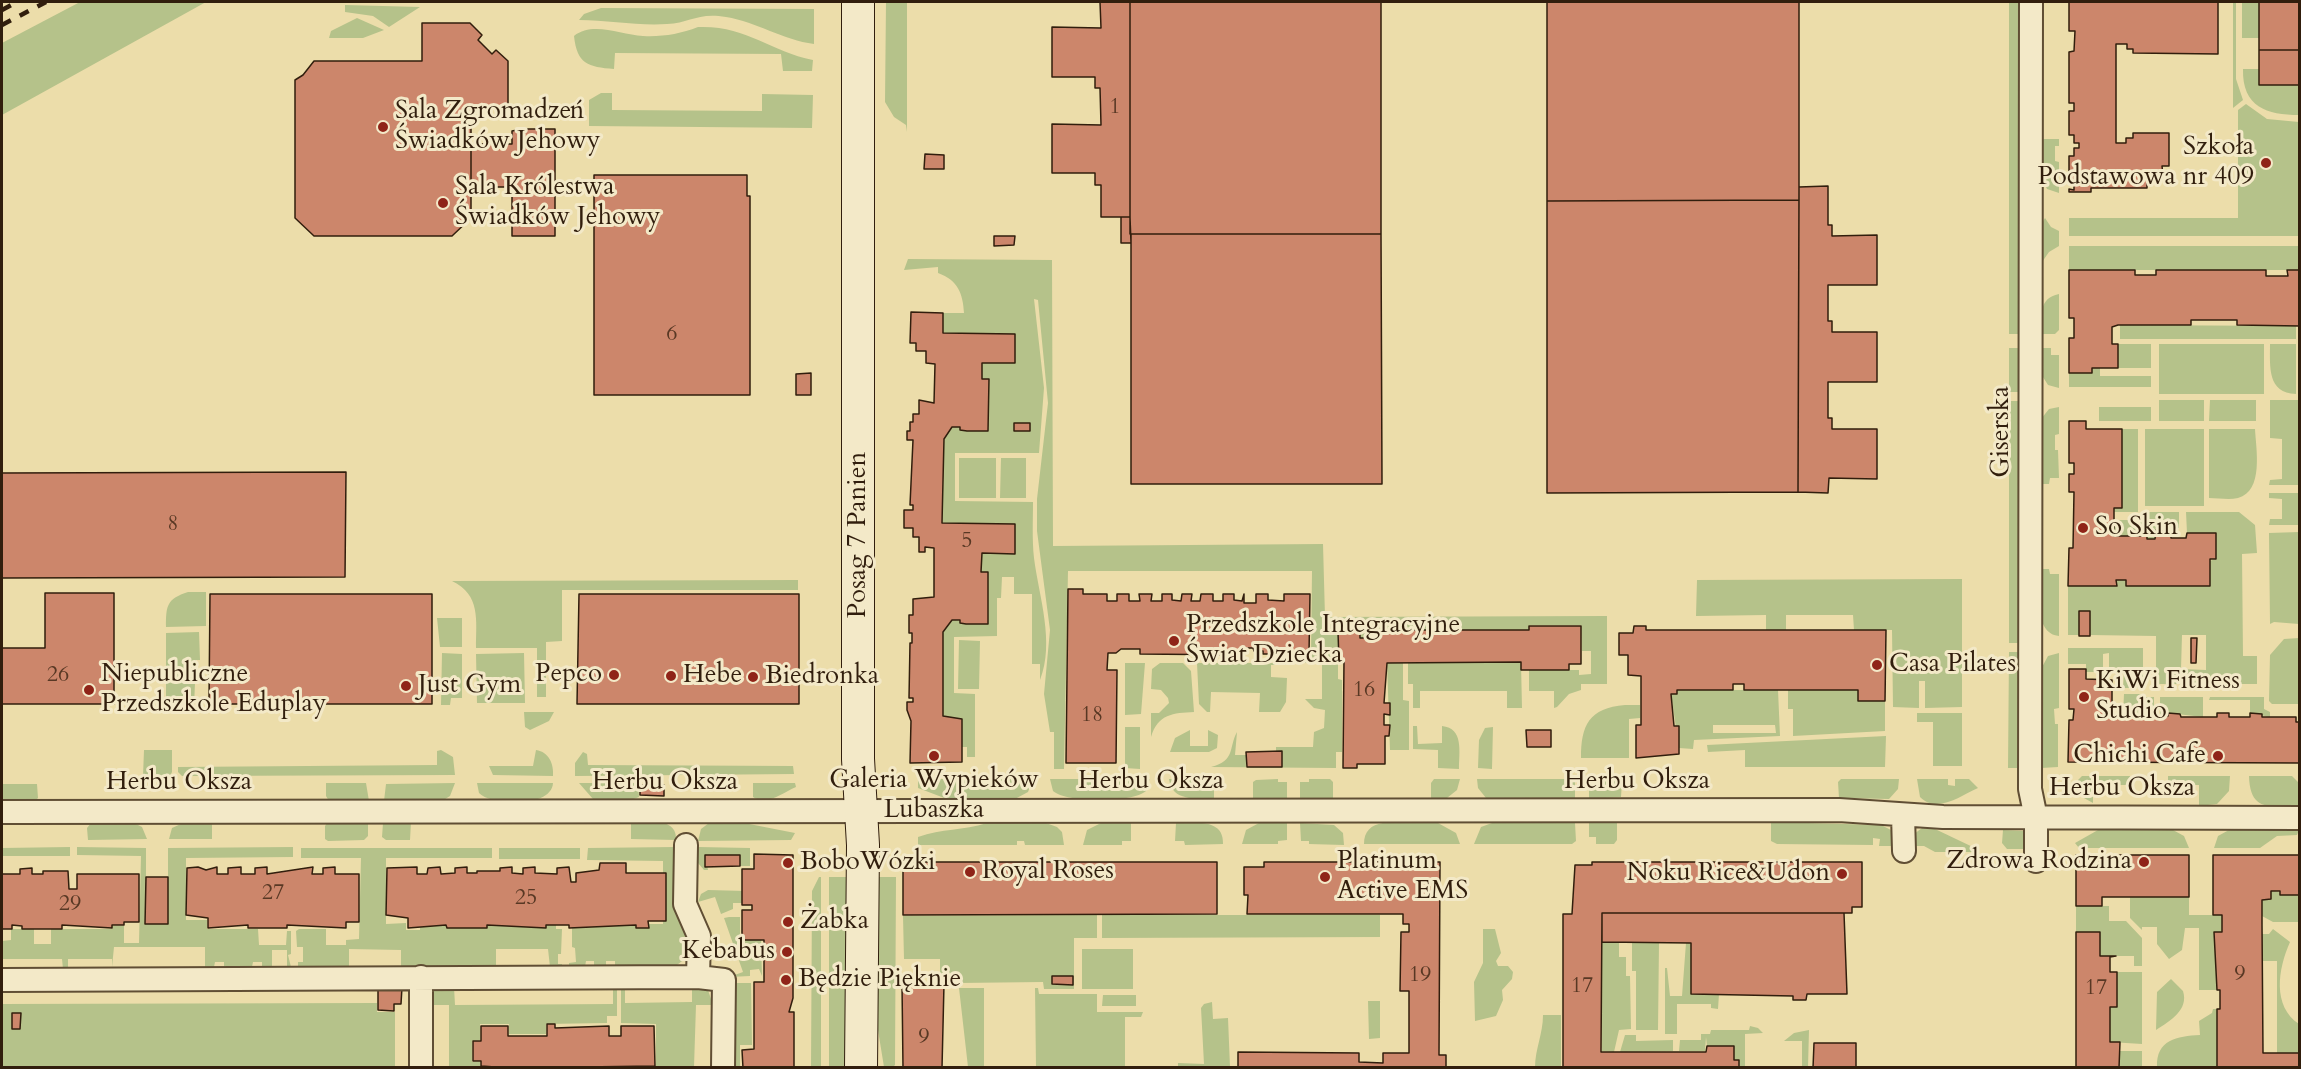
<!DOCTYPE html>
<meta charset="utf-8">
<style>
body{margin:0}
#map{position:relative;width:2301px;height:1069px;overflow:hidden;background:#ecddaa;font-family:Cardo,serif}
canvas{display:block}
.frame{position:absolute;inset:0;border:3px solid #311e0d;pointer-events:none}
</style>
<div id="map">
<canvas width="2301" height="1069"></canvas>
<div class="frame"></div>
</div>
<script>
const g = document.querySelector('canvas').getContext('2d');
g.lineJoin = 'round';
function paint(path, color) {
  g.fillStyle = color;
  g.fill(path, 'evenodd');
}
function strokePath(path, color, width, dash) {
  g.strokeStyle = color;
  g.lineWidth = width;
  g.lineCap = dash ? 'butt' : 'round';
  g.setLineDash(dash || []);
  g.stroke(path);
}
function drawText(font, color, halo, rows, align = 'center') {
  g.font = font + ' Cardo,serif';
  g.lineWidth = 6;
  g.setLineDash([]);
  g.textBaseline = 'middle';
  g.strokeStyle = halo;
  g.fillStyle = color;
  for (const [text, x, y, turn = 0] of rows) {
    g.save();
    g.translate(x, y);
    g.rotate((+turn || 0) * Math.PI / 180);
    g.textAlign = isNaN(turn) ? turn : align;
    if (halo) g.strokeText(text, 0, 0);
    g.fillText(text, 0, 0);
    g.restore();
  }
}
const green = new Path2D(`
 M80,2H206L2,115V43Z
 M886,2H907V132L906,125L894,117L885,102Z
 M2009,2H2020V334H2009Z
 M2233,2H2236V79L2243,100L2233,108Z
 M2242,2H2259V38H2242Z
 M345,5L420,7L389,27L373,16L345,12Z
 M601,8L814,9V44C783,40 757,22 726,17C698,12 690,23 667,24C638,26 608,20 579,20L584,14Z
 M357,18L384,30L363,38H329L331,31Z
 M698,27C746,25 769,51 813,60L812,71H783L781,54L615,53L614,69C588,67 577,64 574,36C593,21 621,35 643,36C662,37 680,34 698,27Z
 M2243,69H2259V85H2299V115C2267,115 2242,107 2243,69Z
 M601,93H612V110L762,111V94L813,95L812,128L589,126V100Z
 M2246,104L2267,119L2299,122V236H2069V218H2238V110Z
 M2041,139H2059V146H2055V161L2059,162V193L2047,189L2042,178Z
 M2045,218L2051,227L2059,231V246L2049,252L2042,262L2041,225Z
 M2069,246H2299V270H2069Z
 M908,259L1052,260L1053,546L1323,544L1325,617L1607,616V684H1581V690L1569,694L1557,707L1554,708V691H1529V670H1579V675L1591,674V651H1582L1581,625H1529V630H1371V638H1361L1360,626L1348,625L1347,632L1338,633V679L1342,680V752H1336V768L1211,767C1236,760 1228,749 1237,732L1235,755H1246V767H1282V752L1276,751V747H1313L1314,732L1324,728L1325,710L1314,708L1305,699H1322V663H1305V655H1311L1312,571H1068L1064,769H1054V732H1050L1044,694L1050,630L1037,531V499L1048,403L1038,300L1034,299L1044,388L1039,453H955V501L1033,502C1033,520 1032,539 1034,558C1039,597 1055,642 1040,680V664H1032V594H1014V577H1002L1001,598H997V636L954,637V693L975,694V757H967V747H962V720L943,716V632L952,620C962,620 973,624 988,624V573L981,572L982,553L1015,554V524L942,523L944,439L952,427H960L967,431H988L989,379H982V363H1015V334L943,333V313H964C963,294 958,280 938,273V267L904,270Z
 M2059,294V330L2055,334H2041C2041,317 2038,298 2059,294Z
 M2120,325L2296,326V339H2120Z
 M2118,344H2151V368H2118Z
 M2159,344H2264V394H2159Z
 M2270,344H2296V394C2267,393 2270,367 2270,344Z
 M2009,348H2020V392H2009Z
 M2041,348H2051V355H2059V388L2048,385L2041,374Z
 M2092,368H2100V376H2151V387H2069V373H2091Z
 M2159,400H2204V421H2159Z
 M2210,400H2256V421H2209Z
 M2270,400H2299V485H2269L2270,480L2282,479V439L2270,438Z
 M2009,401H2020V643H2009Z
 M2059,407V434L2055,435V450H2058L2059,478H2050L2049,484H2041V419L2049,409Z
 M2099,407H2151V421H2099Z
 M2122,429H2138V512H2114V508H2122Z
 M2145,429H2204V506H2145Z
 M2209,429H2255C2256,449 2264,491 2238,498C2229,500 2218,498 2209,498Z
 M959,458H996V498H959Z
 M1001,458H1026V498H1000Z
 M2269,493H2299V525H2269L2270,519H2282V499L2269,498Z
 M2145,512H2179V528L2156,530L2155,539H2147V536H2114V520H2144Z
 M2186,512H2239L2255,525L2257,553L2242,554L2243,656H2257V684H2156V636L2090,635V611H2079V635H2068V586H2116V580H2126V586L2216,559V533H2187ZM2182,635H2206V670L2181,669Z
 M2299,532V624L2274,622L2270,624L2269,533Z
 M2041,569H2049L2050,574H2059V636C2032,633 2041,589 2041,569Z
 M1962,579V707L1925,708V681H1919V708L1893,707L1892,630H1854L1853,615H1786V630H1766V615L1696,616L1697,580Z
 M798,580V590H562V641L546,642V697H537V648H476C476,620 481,595 452,581Z
 M188,592H206V626L166,627C166,605 167,599 188,592Z
 M437,618H462V647H440Z
 M199,632L200,660H196L194,706H166V633Z
 M2299,638V704H2272L2269,701L2270,655L2284,639Z
 M959,640L980,641L979,689H958Z
 M2068,648H2143V688H2123L2124,672H2109V653L2103,654V672H2086V664H2068Z
 M2009,652H2020V768H2008Z
 M442,653L462,654V698H451L450,705H441Z
 M524,653L525,703H477L476,654Z
 M2059,653V708L2054,709L2055,724H2058V767L2041,768V669L2048,656Z
 M1125,663H1145L1141,714L1125,715Z
 M1160,663H1183L1191,671L1194,712C1173,713 1158,714 1151,737V713H1159L1169,703L1168,698L1161,690L1151,689L1152,669Z
 M1197,663H1287V665H1271V677L1287,678L1286,702L1280,712H1259L1260,693L1211,692L1210,712H1207L1199,704Z
 M1387,663H1403V700L1409,701V750H1390Z
 M1408,663H1521L1522,708H1507V691H1420V708H1413V684H1408Z
 M1677,690H1778L1780,736L1694,740L1693,749L1679,748L1671,694H1677ZM1713,725H1775L1776,733H1713Z
 M1788,690H1858L1859,701H1885V731L1793,736V709H1788Z
 M2124,694H2143V697H2154V716H2123Z
 M2160,697H2203V717L2168,713V716H2160Z
 M2210,697H2264V709L2270,712V717L2250,713V700H2209Z
 M1625,705H1640V718L1629,719V758H1581C1581,725 1589,708 1625,705Z
 M524,712H554L549,721L530,730L525,727Z
 M1917,713H1962V766H1933V722H1917Z
 M1413,726H1417L1418,744L1442,743V726C1464,728 1459,752 1459,769L1438,768V750L1413,749Z
 M1125,727H1140V769L1125,768Z
 M1493,727L1492,769L1478,768L1479,740L1485,728Z
 M1190,730V746H1208V730L1218,735L1217,748L1209,752H1170L1175,738Z
 M1886,736L1885,767H1745V750L1708,752L1707,745Z
 M144,750H172V772L170,776H143Z
 M441,750L453,757L455,775L182,776L178,772V767L437,765V751Z
 M536,750C549,752 554,764 553,776L493,775L489,766H533Z
 M583,752L587,754L588,765L793,766L794,774L575,776V763Z
 M2082,776H2130L2131,785H2093V803L2075,793V783Z
 M2168,776H2230L2229,791L2217,804L2199,806V785H2168Z
 M2249,776H2292L2299,783V806C2271,806 2250,813 2249,776Z
 M1210,778L1214,781V799C1196,798 1172,802 1169,779Z
 M918,779H1033L1028,792L1015,799H947L918,788Z
 M1050,779H1150L1146,791C1133,803 1066,803 1053,791Z
 M1278,779V782H1287V798L1253,799V782L1256,780Z
 M1309,779H1330L1333,782V799H1300V782H1309Z
 M1434,779H1460L1457,790L1447,798H1431V783Z
 M1477,779H1572L1575,782V798H1486L1478,788Z
 M1596,779L1622,781L1621,797L1589,799V786L1596,785Z
 M1841,779H1899L1898,789L1889,799L1839,798L1838,782Z
 M1917,779H1948V785L1955,786V779H1969L1978,788C1960,796 1937,814 1920,797Z
 M326,783H366L369,801H329L326,796Z
 M455,783L450,796L442,801H384L386,784Z
 M477,783H553C552,808 491,806 479,793Z
 M579,783H638L639,797L628,801L593,799Z
 M753,783H795L796,787C782,793 767,806 753,797Z
 M2,784H37L38,798L35,801H2Z
 M328,822H368V836L364,840L328,841L325,839V826Z
 M411,822L410,840H386L382,837L383,823Z
 M1771,822L1881,825L1893,831L1899,846H1879L1880,839L1873,838V845L1777,844L1771,841Z
 M91,823H134L142,827L147,839L88,840L87,828Z
 M183,823H212V839H169L172,828Z
 M634,823C650,823 677,817 676,840L631,839V824Z
 M709,823H744L795,833L791,840L698,841L701,829Z
 M987,823H1046L1057,827L1062,832L1064,845H1025L1024,841H1017V845H918V837C942,828 963,831 987,823Z
 M1101,823H1131V841H1122V845H1083L1087,830Z
 M1176,823C1194,823 1224,818 1223,844L1185,845L1184,841H1175Z
 M1259,823H1287V840L1278,841V844H1242L1246,830Z
 M1300,823L1334,825L1343,833L1344,845L1309,844V841H1301Z
 M1383,823H1438L1456,833L1460,844H1364C1364,831 1371,825 1383,823Z
 M1492,823H1575L1576,841L1572,844H1474L1481,827Z
 M1589,823H1617V840L1614,844H1596V837H1589Z
 M1922,828L1935,829L1977,849L1974,852H1935L1924,846H1913L1914,834Z
 M2003,830L2024,831L2028,835V849H2007L2002,843Z
 M2098,830H2173L2184,836L2189,848H2079L2075,843Z
 M2229,830H2299L2297,835L2277,836L2260,848H2214L2218,836Z
 M70,847V856H2V848Z
 M77,847L146,848V924H168V848L293,847V857L186,858V920H207V929H258L259,945H286L287,931H291V954L288,955L291,967H287V950H272V967H262V962H253L252,967H224V962H215L214,967H205V947H114L112,967V959H68V969H63L62,959H2V941L11,940V929H34V944H51V929H112V926H124V943H139L141,856L77,855Z
 M675,847L689,939L686,958L673,968L615,967V961H606V967H594V961H586L585,967H569V963L576,962L575,948L572,947V924H663V861L587,860L588,848Z
 M698,847L750,848V866H740V856L705,855L708,870H704L698,863Z
 M301,848H492V858H386V924L406,923V930H420V926L556,925V929H562L561,954H558V964H562V967H550L548,949H496V967H401V950L349,949V967L298,968V962H303V947H297L296,931L299,929H326V945H346V940L359,939L361,858H301Z
 M499,848H580V859H499Z
 M819,877H821V1067L811,1068L812,891Z
 M829,877H851L850,1067L829,1068Z
 M875,877H896L895,1065L893,1067H884L877,1024Z
 M708,890L745,891L744,903H733V909L721,914L715,897L698,902L701,894Z
 M2271,891L2299,895V922H2273L2262,916V900L2271,899Z
 M2130,897H2189V915H2222V932L2214,933L2217,990H2199V928H2185L2182,950L2169,959L2157,944V927H2142V930L2130,918Z
 M2076,906H2109V921H2126L2142,938V966H2134V956H2100V932H2076Z
 M1097,915V938H1074V989H1044L1043,982L958,983L957,974H940V959H904L903,916Z
 M1102,915H1380V937L1102,938Z
 M729,917H740V938L761,939L762,976L759,969L750,970V976L729,977L743,972L724,918Z
 M1602,919L1619,933V957H1626V976H1630L1631,1029L1619,1030L1614,1052L1602,1051Z
 M1483,929H1495L1501,953L1496,961L1498,966H1508L1513,972L1512,979L1502,990L1503,1000L1496,1016L1475,1021L1474,982L1483,963Z
 M2273,929L2290,942C2278,969 2272,1006 2299,1024V1053H2277V961H2262V934H2269Z
 M1632,943H1659L1658,1030H1636V971H1632Z
 M1686,943H1733L1719,994L1718,1009L1711,1008V1004H1677V1034H1665V968H1667L1670,996H1682Z
 M1082,949H1133V989H1082Z
 M2117,972H2142V1044L2110,1042V1007L2117,1006Z
 M2171,979L2183,991C2189,1010 2170,1021 2156,1030L2157,992Z
 M727,983H751L752,1045H740V1067H732Z
 M621,985H625V1003L692,1002V986L708,990L713,1005H696L694,1067H656V1024L621,1023Z
 M613,986H617V1016H607V1023L546,1024V1034H509V1024H480V1040L472,1041V1062H480V1067H449V1005H433L432,993L436,989L454,987L455,1005L613,1004Z
 M959,988H984V1067H968Z
 M1035,988H1038L1039,994H1097V1012H1143L1141,1017H1125V1067H1036Z
 M1103,995H1136V1006H1102Z
 M1368,1001H1380V1038L1369,1039Z
 M1212,1002L1213,1019L1228,1018L1230,1067H1178V1063L1204,1064L1201,1008L1204,1004Z
 M377,1003V1012H395V1067H2V1004Z
 M2213,1009H2217V1067H2157C2156,1040 2177,1036 2200,1035L2199,1021L2212,1013Z
 M1543,1015H1561V1067H1535C1535,1049 1543,1034 1543,1015Z
 M1750,1026L1758,1028L1763,1033L1745,1034V1067H1739V1060H1734V1047L1707,1046L1706,1037L1705,1051H1679L1680,1040H1701V1034H1710L1711,1030H1749Z
 M1809,1030L1808,1067H1802V1041H1784L1794,1033Z
 M1625,1035H1636V1041L1673,1040V1051L1620,1052Z
 M2119,1051H2142V1067L2119,1068Z`);
const building = new Path2D(`
 M1100,2H1130V217H1101V185H1095V173H1052V124L1101,125L1100,88H1095V77H1052V27L1101,28Z
 M1130,2H1381V234H1130Z
 M1547,2H1799V200L1547,201Z
 M2069,2H2218V54L2133,53V49H2127V44H2116V143H2126V138H2133V133H2169V166H2162L2163,175H2147V188H2091V192H2069V189L2074,190V181H2069V156H2074V148H2079V143H2074V135H2069V111H2074V103H2069V52L2074,51L2075,31H2069Z
 M2259,2H2300V50H2259Z
 M422,23H470L482,35L478,40L492,54L496,50L508,61V109H471V218L452,236H314L295,218V80L303,75L314,61H422Z
 M2259,50H2300V85H2259Z
 M522,129H555V236H512V187H471V144H512V131Z
 M925,154L944,155V169H924Z
 M594,175H747V196H750V395H594Z
 M1828,186V225H1832V236L1877,235V285H1828V321H1832V332H1877V382H1828V418H1832V429H1877V479L1829,478L1828,493L1798,492L1799,187Z
 M1799,200L1798,492L1547,493V201Z
 M1121,217H1130L1131,243H1121Z
 M1131,234H1381L1382,484H1131Z
 M994,236H1015L1014,245L994,246Z
 M2069,270H2135V275H2156V270H2266V276H2288L2287,270H2300V326L2237,325V320H2191V325H2118L2112,327V344H2118V368H2092V373H2069V338H2074V318H2069Z
 M911,312L943,313V333L1015,334V363H982V379H989L988,431H967L960,430V427H952L944,439L942,523L1015,524V554L982,553L981,572H988V624H966L960,623V620H952L943,632V716L962,719V762L910,763L911,721L907,710V702H913V698H909L910,643H912V633H909V615H913V599L934,597V548L925,547V552H919V537H913V528H904V510H913V505H910L913,440H907V431H910V422H913V414H919V400L934,403L935,364L926,363V351H916V343H910Z
 M811,373V395H796V374Z
 M2069,421H2086V429H2122V508H2114V536H2147V539H2155L2156,530H2171V538H2186L2187,533H2216V559H2210V586H2126V580H2116L2117,586H2068L2069,548H2073L2074,492H2069V474H2074V463H2069Z
 M1014,423H1030V431H1014Z
 M346,472L345,577L2,578V473Z
 M1068,589H1083V594H1107V601H1117V594H1129V601H1140L1139,594H1152L1151,601H1162V594H1172V600L1181,601L1182,594H1192L1191,601H1200L1201,594H1213V601H1223V594H1234V600L1242,601L1244,594V603H1256V594H1268V600L1284,601V594H1310L1309,654H1263V651H1254L1253,648H1244V655L1140,654V649H1121L1116,653H1108L1107,670H1117L1116,763H1066Z
 M45,593H114V704H2V648H45Z
 M210,594H432V704H209Z
 M579,594H799V704H577Z
 M2079,611H2090V636H2079Z
 M1348,626H1360V638H1371V630H1529V626H1581V664H1569V670H1521V662L1387,663L1384,703H1390V715L1384,714V725H1390L1389,736H1385V764H1357V768H1343L1344,660L1339,661L1338,632H1348Z
 M1634,626H1646V630H1886L1885,701H1858V690H1744V684H1733V690H1677V694H1671L1674,726H1679V754L1636,758V725H1641V676L1628,675V655H1619V633H1633Z
 M2191,638H2197L2196,663H2191Z
 M2069,669H2086V679L2112,680V706H2107V716H2168V713L2180,714L2181,717H2217V713H2229V717H2250V713L2262,714V717H2296V722H2300V763L2068,762L2069,720H2073L2074,709H2069Z
 M1526,730H1551V747H1527Z
 M1282,751V767H1247L1246,752Z
 M640,785H664V796L640,795Z
 M754,854L793,855V998L789,1012H794V1068H743L742,1050L754,1049V982H764V940H742V910H752V905H742V869H754Z
 M705,855H740V866L705,867Z
 M2076,855H2189V897H2102V906H2076Z
 M2213,855H2300V895H2280V891H2271V899L2262,900V924L2263,1053H2300V1068H2217V1009H2220V990H2217L2214,932H2222V915H2213Z
 M903,862H1217V914L903,915Z
 M1264,862H1440L1439,1055H1446V1068H1238V1052L1359,1053V1062L1383,1063V1053H1409V991H1400L1401,932H1409V924H1403V914H1247L1248,895H1244V867H1264Z
 M1592,862H1862V907H1852V913H1602L1601,1052H1706L1707,1046H1734V1060H1739V1068H1563V914H1572L1575,865H1592Z
 M600,863H626V873H666V921H648L649,928H636V925L569,928V925H546V928L487,925V928H447L446,925L408,928V918L386,915L387,868L417,867V874H427L428,868L440,867L441,874L455,873V868L467,867V873H477V871H500V868L512,867V873L523,874V868L535,867V873L557,874V868L569,867L571,882H576V873L599,870Z
 M198,867L206,870L217,867V874H228V868L241,867V874H255V868L267,867V874L313,867L312,874H323V868L335,867V874H359V922H346V928L287,925V928H248V925L208,928V918L186,915L187,868Z
 M32,868V874H43V871H68L69,889H77V874H139V922H124V925H112V928L62,925V929H22V926L12,925V929H2V874H20V869Z
 M146,877H168V924H145Z
 M1602,913H1844L1847,994H1807L1806,1000H1793V996L1691,994V943L1602,942Z
 M2076,932H2100V956H2116L2110,957V972H2117V1007H2110V1042H2120L2119,1068H2076Z
 M1052,976H1073V985L1052,984Z
 M902,984H944L942,1068H903Z
 M378,987H402L401,1004H394V1011L378,1010Z
 M12,1013H21L20,1029H12Z
 M547,1024H555V1028L609,1026V1036H621V1026H654L655,1066L510,1068L481,1066V1061H473V1041H481V1026H508V1036H547Z
 M1814,1043H1856V1068H1813Z`);
const street = new Path2D(`
 M2031,2L2030,789L2036,818V861
 M2,812L1839,810L1943,817L2300,818
 M1903,815L1904,851
 M686,845L685,904L699,936L698,977
 M2,980L698,977L724,980L723,1068
 M421,1068V977`);
const secondary = new Path2D(`
 M858,2V759L863,845L861,1068`);
const rail = new Path2D(`
 M2,10L17,2
 M2,25L46,2`);
const markers = [
 [383,127,6,"#8f2418"],
 [2266,163,6,"#8f2418"],
 [443,203,6,"#8f2418"],
 [2083,528,6,"#8f2418"],
 [1174,641,6,"#8f2418"],
 [1877,665,6,"#8f2418"],
 [614,675,6,"#8f2418"],
 [671,676,6,"#8f2418"],
 [753,677,6,"#8f2418"],
 [406,686,6,"#8f2418"],
 [89,690,6,"#8f2418"],
 [2084,697,6,"#8f2418"],
 [934,756,6,"#8f2418"],
 [2218,756,6,"#8f2418"],
 [2144,862,6,"#8f2418"],
 [788,863,6,"#8f2418"],
 [970,872,6,"#8f2418"],
 [1842,874,6,"#8f2418"],
 [1325,877,6,"#8f2418"],
 [788,922,6,"#8f2418"],
 [787,952,6,"#8f2418"],
 [786,980,6,"#8f2418"]
];
const numberNames = [
 ["1",1115,108],
 ["6",672,335],
 ["8",173,525],
 ["5",967,542],
 ["26",58,676],
 ["16",1364,691],
 ["18",1092,716],
 ["27",273,894],
 ["25",526,899],
 ["29",70,905],
 ["9",2240,975],
 ["19",1420,976],
 ["17",1582,987],
 ["17",2096,989],
 ["9",924,1038]
];
const poiNames = [
 ["Sala Zgromadzeń",395,112],
 ["Świadków Jehowy",395,142],
 ["Szkoła",2254,148,"right"],
 ["Podstawowa nr 409",2254,178,"right"],
 ["Sala Królestwa",455,188],
 ["Świadków Jehowy",455,218],
 ["So Skin",2095,528],
 ["Przedszkole Integracyjne",1186,626],
 ["Świat Dziecka",1186,656],
 ["Casa Pilates",1889,665],
 ["Niepubliczne",101,675],
 ["Przedszkole Eduplay",101,705],
 ["Pepco",602,675,"right"],
 ["Hebe",683,676],
 ["Biedronka",765,677],
 ["KiWi Fitness",2096,682],
 ["Studio",2096,712],
 ["Just Gym",418,686],
 ["Chichi Cafe",2206,756,"right"],
 ["Galeria Wypieków",934,781,"center"],
 ["Lubaszka",934,811,"center"],
 ["Platinum",1337,862],
 ["Active EMS",1337,892],
 ["Zdrowa Rodzina",2132,862,"right"],
 ["BoboWózki",800,863],
 ["Royal Roses",982,872],
 ["Noku Rice&Udon",1830,874,"right"],
 ["Żabka",800,922],
 ["Kebabus",775,952,"right"],
 ["Będzie Pięknie",798,980]
];
const streetNames = [
 ["Giserska",2002,432,-90],
 ["Posag 7 Panien",859,535,-90],
 ["Herbu Oksza",1151,782],
 ["Herbu Oksza",1637,782],
 ["Herbu Oksza",179,783],
 ["Herbu Oksza",665,783],
 ["Herbu Oksza",2122,789]
];
paint(green, '#b5c28a');
paint(building, '#cc866b');
strokePath(building, '#311e0d', 1.5);
strokePath(street, '#604e34', 26);
strokePath(secondary, '#311e0d', 34);
strokePath(street, '#f3e9c8', 22);
strokePath(secondary, '#f3e9c8', 32);
strokePath(rail, '#311e0d', 4.5, [10, 10]);
for (const [x, y, r, color] of markers) {
  const dot = new Path2D();
  dot.arc(x, y, r, 0, 2 * Math.PI);
  g.fillStyle = color;
  g.fill(dot);
  strokePath(dot, '#f3e9c8', 2);
}
drawText('22px', '#583824', null, numberNames);
drawText('26px', '#311e0d', '#f3e9c8', poiNames, 'left');
drawText('26px', '#311e0d', '#f3e9c8', streetNames);
</script>
